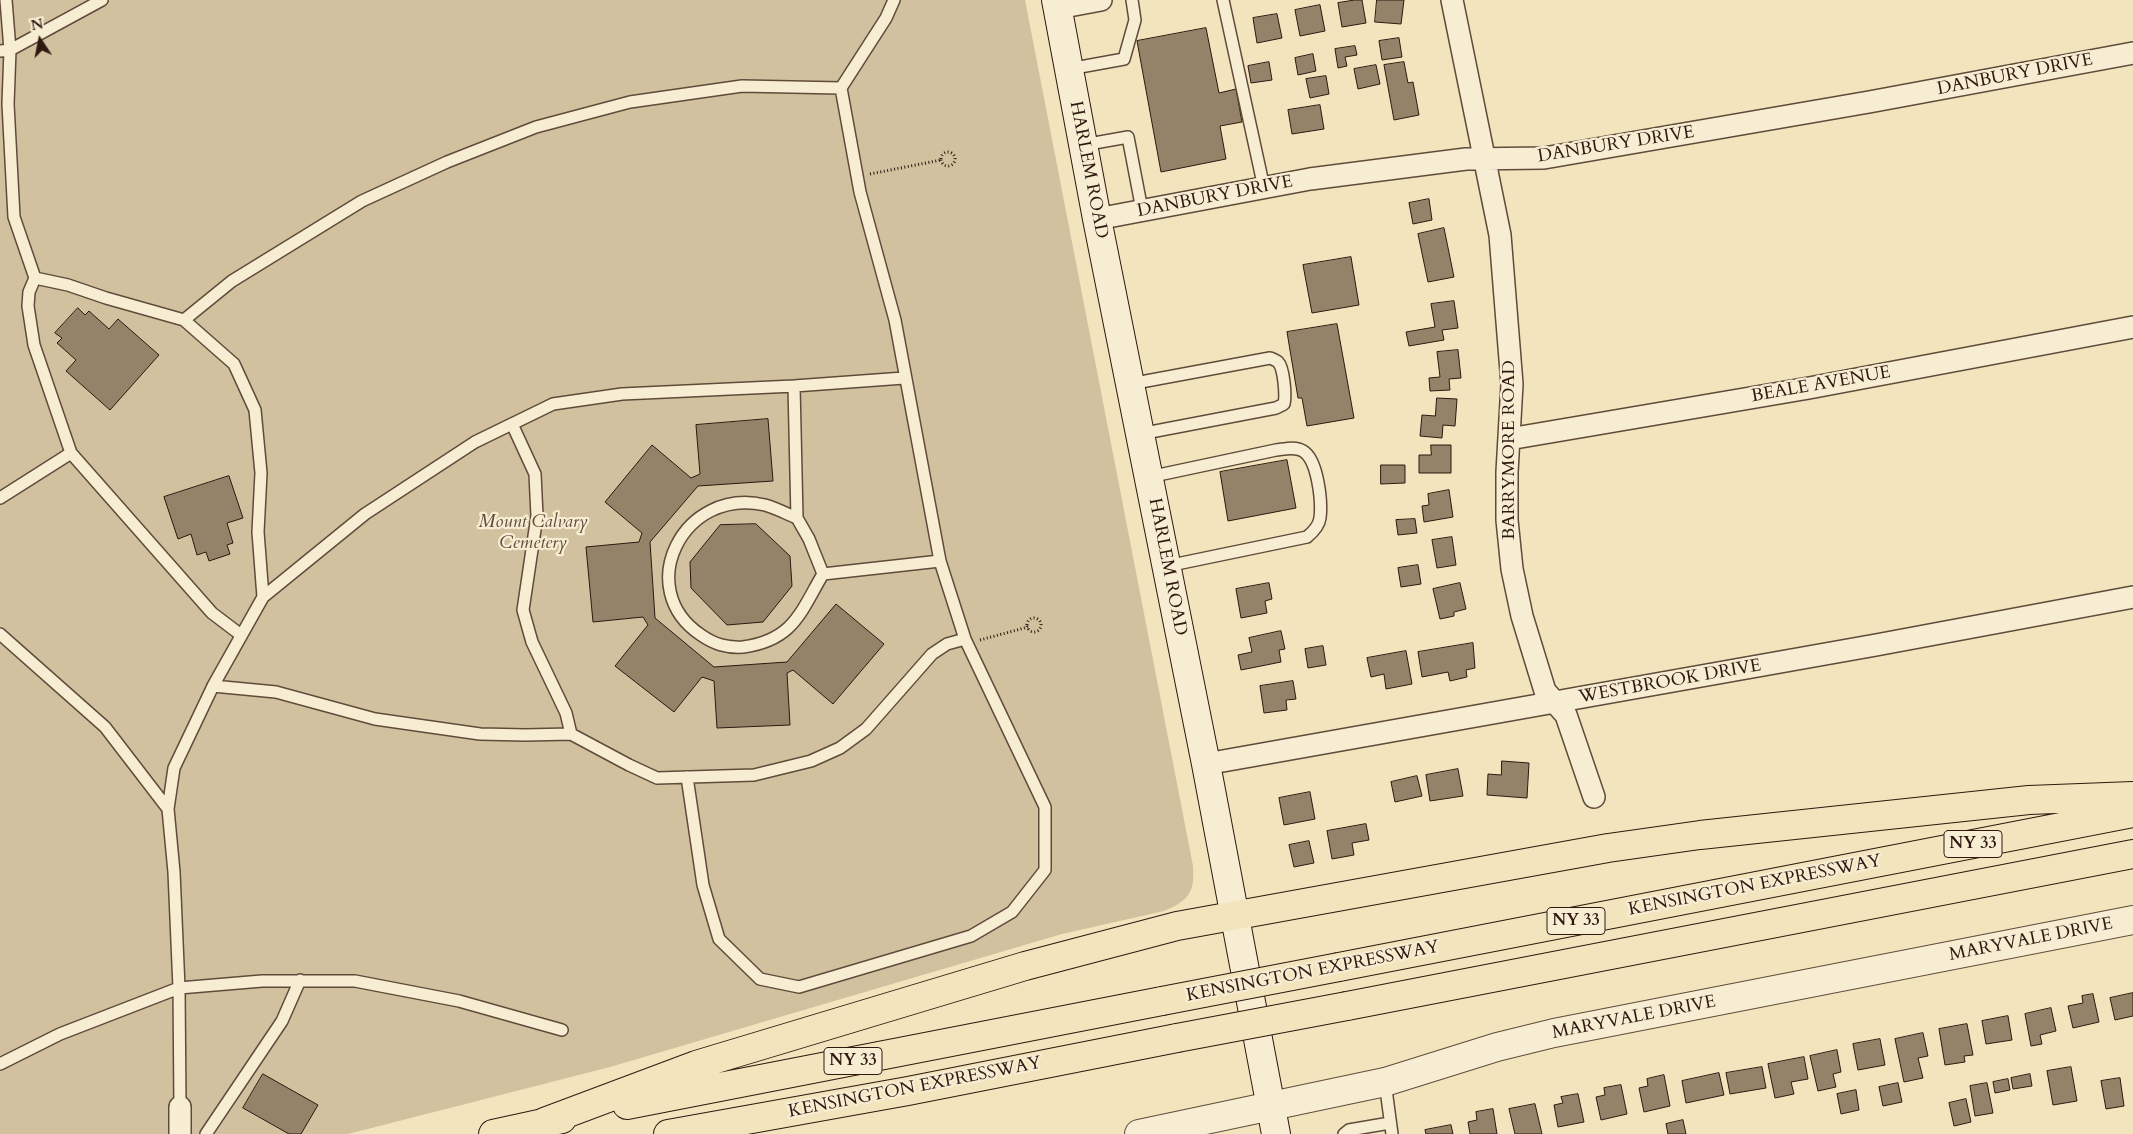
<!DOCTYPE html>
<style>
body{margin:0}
#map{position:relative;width:2133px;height:1134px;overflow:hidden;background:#f2e4bc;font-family:Cardo,serif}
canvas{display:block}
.north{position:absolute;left:15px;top:15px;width:50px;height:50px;-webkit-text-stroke:4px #f7edd3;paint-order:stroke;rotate:349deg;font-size:14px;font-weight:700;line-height:20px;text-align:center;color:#2f1810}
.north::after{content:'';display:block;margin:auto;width:18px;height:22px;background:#2f1810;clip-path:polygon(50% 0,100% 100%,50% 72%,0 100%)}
</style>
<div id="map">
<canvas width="2133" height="1134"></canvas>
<div class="north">N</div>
</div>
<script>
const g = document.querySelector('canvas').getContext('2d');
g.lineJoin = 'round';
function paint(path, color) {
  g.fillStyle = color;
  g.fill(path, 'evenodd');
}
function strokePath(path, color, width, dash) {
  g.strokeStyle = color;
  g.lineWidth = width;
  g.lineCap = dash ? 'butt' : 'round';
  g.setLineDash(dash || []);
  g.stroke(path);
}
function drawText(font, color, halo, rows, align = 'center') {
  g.font = font + ' Cardo,serif';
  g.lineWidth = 4.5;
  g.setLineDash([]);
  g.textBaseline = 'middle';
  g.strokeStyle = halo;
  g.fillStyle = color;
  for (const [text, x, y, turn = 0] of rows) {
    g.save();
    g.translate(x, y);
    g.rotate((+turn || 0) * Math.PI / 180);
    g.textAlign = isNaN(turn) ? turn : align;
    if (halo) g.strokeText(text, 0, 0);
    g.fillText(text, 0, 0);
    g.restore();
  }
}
const green = new Path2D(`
 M0,0H1025L1193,866C1195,893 1188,901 1164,911L1062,934L610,1067L348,1134H0Z`);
const building = new Path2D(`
 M1355,0H1362L1366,23L1342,27L1338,3Z
 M1377,0H1404L1401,24L1375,22Z
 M1320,5L1325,31L1300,36L1295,10Z
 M1277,14L1282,38L1257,43L1253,18Z
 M1206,28L1219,93L1236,89L1242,122L1220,126L1226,159L1161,172L1137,41Z
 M1399,38L1402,57L1382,60L1379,41Z
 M1355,46L1357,55L1345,57L1347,66L1338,68L1335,49Z
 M1313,54L1316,71L1298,75L1295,58Z
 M1269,62L1272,80L1251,83L1248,66Z
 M1404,62L1408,83L1413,82L1419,115L1394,120L1384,65Z
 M1376,65L1380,84L1358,89L1354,69Z
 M1326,76L1329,94L1310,98L1306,79Z
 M1320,105L1324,129L1292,134L1288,110Z
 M1429,199L1432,220L1413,224L1409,203Z
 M1444,228L1454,277L1428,282L1418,234Z
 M1351,257L1359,305L1312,313L1303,265Z
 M1454,301L1458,328L1442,330L1444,340L1409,346L1406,332L1435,327L1431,304Z
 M78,308L85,315L89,311L109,329L118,319L159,355L110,410L66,371L76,360L57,343L62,338L55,333Z
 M1337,324L1354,418L1307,426L1302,398H1298L1287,332Z
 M1458,350L1461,378L1449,379L1450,390L1430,391L1429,378L1440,377L1437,352Z
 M1437,398L1457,399L1455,426L1443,425L1442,438L1420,436L1422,415L1435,416Z
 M768,419L773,481L698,486L650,542L655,618L714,667L787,662L836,604L884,644L833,704L793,670L787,673L790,725L717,728L714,681L702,677L674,712L615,666L648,625L643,617L593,622L586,547L639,542L642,533L605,502L652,445L691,478L700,474L696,425Z
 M1431,445H1451V473H1419V455H1431Z
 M1287,460L1296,508L1228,521L1220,472Z
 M1381,465H1405V483L1381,484Z
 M229,476L243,518L227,523L233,543L227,545L230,554L209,561L206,552L197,555L191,534L178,539L164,497Z
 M1449,490L1453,517L1424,522L1422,506L1429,505L1428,494Z
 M1415,519L1417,533L1398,535L1396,520Z
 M756,524L790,556L792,586L763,622L727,625L691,588L690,562L720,525Z
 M1452,537L1456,565L1437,568L1432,540Z
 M1418,565L1421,584L1401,587L1398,568Z
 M1269,583L1272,599L1265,601L1267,613L1241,618L1236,589Z
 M1460,583L1466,609L1454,612V616L1440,619L1433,589Z
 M1281,631L1285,649L1279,650L1281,662L1241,670L1238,655L1252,652L1249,638Z
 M1473,643L1475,668L1466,670L1467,677L1450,681L1448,672L1422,677L1418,652Z
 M1323,646L1326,665L1308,668L1305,649Z
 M1406,651L1412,684L1386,689L1384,674L1371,677L1367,658Z
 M1293,681L1296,699L1286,700L1287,710L1264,713L1260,686Z
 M1502,761L1529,763L1527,798L1487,795L1488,774L1501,775Z
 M1458,769L1463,796L1430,801L1426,775Z
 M1417,776L1422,796L1395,802L1391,782Z
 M1310,792L1315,819L1284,825L1279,798Z
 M1366,824L1369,840L1352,843L1354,855L1332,859L1327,831Z
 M1309,841L1314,863L1294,867L1289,845Z
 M2133,993V1016L2115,1020L2110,998Z
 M2093,994L2099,1022L2073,1028L2068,1006L2083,1003L2082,996Z
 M2051,1008L2056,1031L2040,1035L2042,1044L2031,1046L2025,1014Z
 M2008,1016L2012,1040L1986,1044L1982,1021Z
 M1967,1024L1973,1055L1964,1056L1965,1062L1945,1065L1939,1029Z
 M1923,1033L1928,1056L1918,1058L1923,1078L1904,1082L1895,1039Z
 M1880,1039L1885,1065L1858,1070L1853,1044Z
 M1837,1050L1841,1072L1833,1074L1836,1087L1818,1091L1810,1056Z
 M1804,1057L1808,1079L1791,1082L1794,1094L1775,1098L1768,1064Z
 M1762,1067L1766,1088L1730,1094L1726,1073Z
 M2071,1067L2077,1101L2053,1105L2047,1071Z
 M1719,1073L1724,1095L1686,1103L1682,1081Z
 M263,1074L318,1105L301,1134H289L243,1108Z
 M2030,1074L2032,1086L2013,1089L2011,1078Z
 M1664,1075L1670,1106L1644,1112L1639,1088L1648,1086L1647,1079Z
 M2120,1078L2124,1106L2106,1109L2101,1081Z
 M2008,1079L2010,1090L1995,1093L1993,1082Z
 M1898,1083L1902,1102L1883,1106L1879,1087Z
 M1987,1083L1993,1113L1975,1116L1970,1086Z
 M1621,1085L1627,1114L1601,1120L1596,1097L1605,1095L1604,1088Z
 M1856,1090L1859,1110L1841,1114L1837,1094Z
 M1578,1094L1584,1122L1558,1127L1554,1105L1563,1103L1561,1097Z
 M1966,1099L1971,1122L1954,1126L1949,1103Z
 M1535,1104L1542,1134H1515L1509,1109Z
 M1493,1109L1497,1134H1470L1468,1122L1477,1120L1476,1112Z
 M1683,1120L1686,1134H1668L1666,1124Z
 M1451,1125L1453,1134H1426L1425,1130Z`);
const path = new Path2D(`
 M941 159a7 7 0 1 1 14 0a7 7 0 1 1-14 0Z
 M870,174L941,160
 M1027 625a7 7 0 1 1 14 0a7 7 0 1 1-14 0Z
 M980,640L1028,627`);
const service = new Path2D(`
 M6,0L10,50L8,104L14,217L35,278L68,285L106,298L184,320L234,364L255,410L261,473L258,532L263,597L213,686L174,768L168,809L174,872L179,988L180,1107
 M1223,0L1264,188
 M0,51L10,50L102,0
 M1069,69L1124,59L1135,20L1132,0
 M1083,145L1128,137L1142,210
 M35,278L29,292L28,306L34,345L71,453L212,613L241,635
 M184,320L232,281L362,201L447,162L536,127L630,102L742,86L841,88
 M1130,384L1270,358C1271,358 1277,361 1278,362C1284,368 1286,396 1284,404L1276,408L1140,434
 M794,386L797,518L809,539L823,574L940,561
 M512,424L535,474L537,516L523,610L532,642L566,713L571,734
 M1149,477L1276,450C1285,449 1295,446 1303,451C1318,460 1322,502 1320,518C1319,526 1313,532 1307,537L1167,566
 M0,498L71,453
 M797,518C787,514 776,508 765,505C683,486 632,589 701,635C714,644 726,648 743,647C758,645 776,639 788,628C803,614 812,592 823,574
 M263,597L365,514L475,442L553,404L622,394L794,386L904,378
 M0,634L105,727L168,809
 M213,686L276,692L375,719L480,734L525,735L571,734L629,765L657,778L754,775L811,761L840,748L866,729L932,654L947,644L965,639
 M687,777L703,885L719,939L760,979L799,987L971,936L1012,912L1045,870V807L965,639L940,561L895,320L860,192L841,88L886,18L894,0
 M0,1064L60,1034L179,988L262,981H355L459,1001L562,1030
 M1385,1082L1392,1134
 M206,1134L282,1021L300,980
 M1344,1134L1349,1130L1390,1123`);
const minor = new Path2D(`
 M1452,0L1500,235L1512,384L1507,472V520L1512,569L1522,616L1545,691L1566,715L1594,797
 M1058,8L1101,0
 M1097,219L1310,179L1466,159L1544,158L1869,102L2133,53
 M1509,439L1809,388L2133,327
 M1206,764L1876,645L2133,597
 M180,1107V1134`);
const tertiary = new Path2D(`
 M1139,1134L1385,1082L1497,1047L1554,1033L2133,920`);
const secondary = new Path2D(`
 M1056,0L1097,219L1206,764L1276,1134`);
const motorway = new Path2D(`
 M1339,967L2133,813
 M1347,1006L2133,854
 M627,1105L1162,1001
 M544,1122L696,1065L1025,966L1177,926L1608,848L1700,835L2029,800L2133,796
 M493,1134L562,1119
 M668,1134L908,1091L1177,1038`);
const motorwayBridge = new Path2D(`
 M1162,1001L1339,967
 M1177,1038L1347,1006`);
const shields = [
 [1973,844,58],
 [1576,921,58],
 [853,1061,58]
];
const shieldNames = [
 ["NY 33",1973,844],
 ["NY 33",1576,921],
 ["NY 33",853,1061]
];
const streetNames = [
 ["DANBURY DRIVE",2015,75,-11],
 ["DANBURY DRIVE",1616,145,-9],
 ["HARLEM ROAD",1088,170,79],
 ["DANBURY DRIVE",1215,197,-11],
 ["BEALE AVENUE",1821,385,-10],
 ["BARRYMORE ROAD",1510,450,-90],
 ["HARLEM ROAD",1167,567,79],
 ["WESTBROOK DRIVE",1670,682,-10],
 ["KENSINGTON EXPRESSWAY",1755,886,-11],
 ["MARYVALE DRIVE",2031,940,-11],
 ["KENSINGTON EXPRESSWAY",1313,972,-11],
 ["MARYVALE DRIVE",1634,1018,-11],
 ["KENSINGTON EXPRESSWAY",915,1088,-11]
];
const parkNames = [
 ["Mount Calvary",533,523],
 ["Cemetery",533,544]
];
paint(green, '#d1c19f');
paint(building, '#948269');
strokePath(building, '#2f1810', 1);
strokePath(service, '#604b3b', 14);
strokePath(minor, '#604b3b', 24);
strokePath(tertiary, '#604b3b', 30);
strokePath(secondary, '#2f1810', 30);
strokePath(motorway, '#2f1810', 30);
strokePath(path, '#2f1810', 3, [1, 2.5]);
strokePath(service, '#f7edd3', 11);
strokePath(minor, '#f7edd3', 21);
strokePath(tertiary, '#f7edd3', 28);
strokePath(secondary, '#f7edd3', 28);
strokePath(motorway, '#f2e4bc', 28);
strokePath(motorwayBridge, '#2f1810', 30, []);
strokePath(motorwayBridge, '#f2e4bc', 28);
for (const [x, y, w] of shields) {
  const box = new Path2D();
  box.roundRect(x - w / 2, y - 13.5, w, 27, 4);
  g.fillStyle = '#f7edd3';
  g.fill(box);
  strokePath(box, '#2f1810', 1);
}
drawText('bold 16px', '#2f1810', null, shieldNames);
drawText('18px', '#2f1810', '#f7edd3', streetNames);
drawText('italic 18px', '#604b3b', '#f7edd3', parkNames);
</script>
